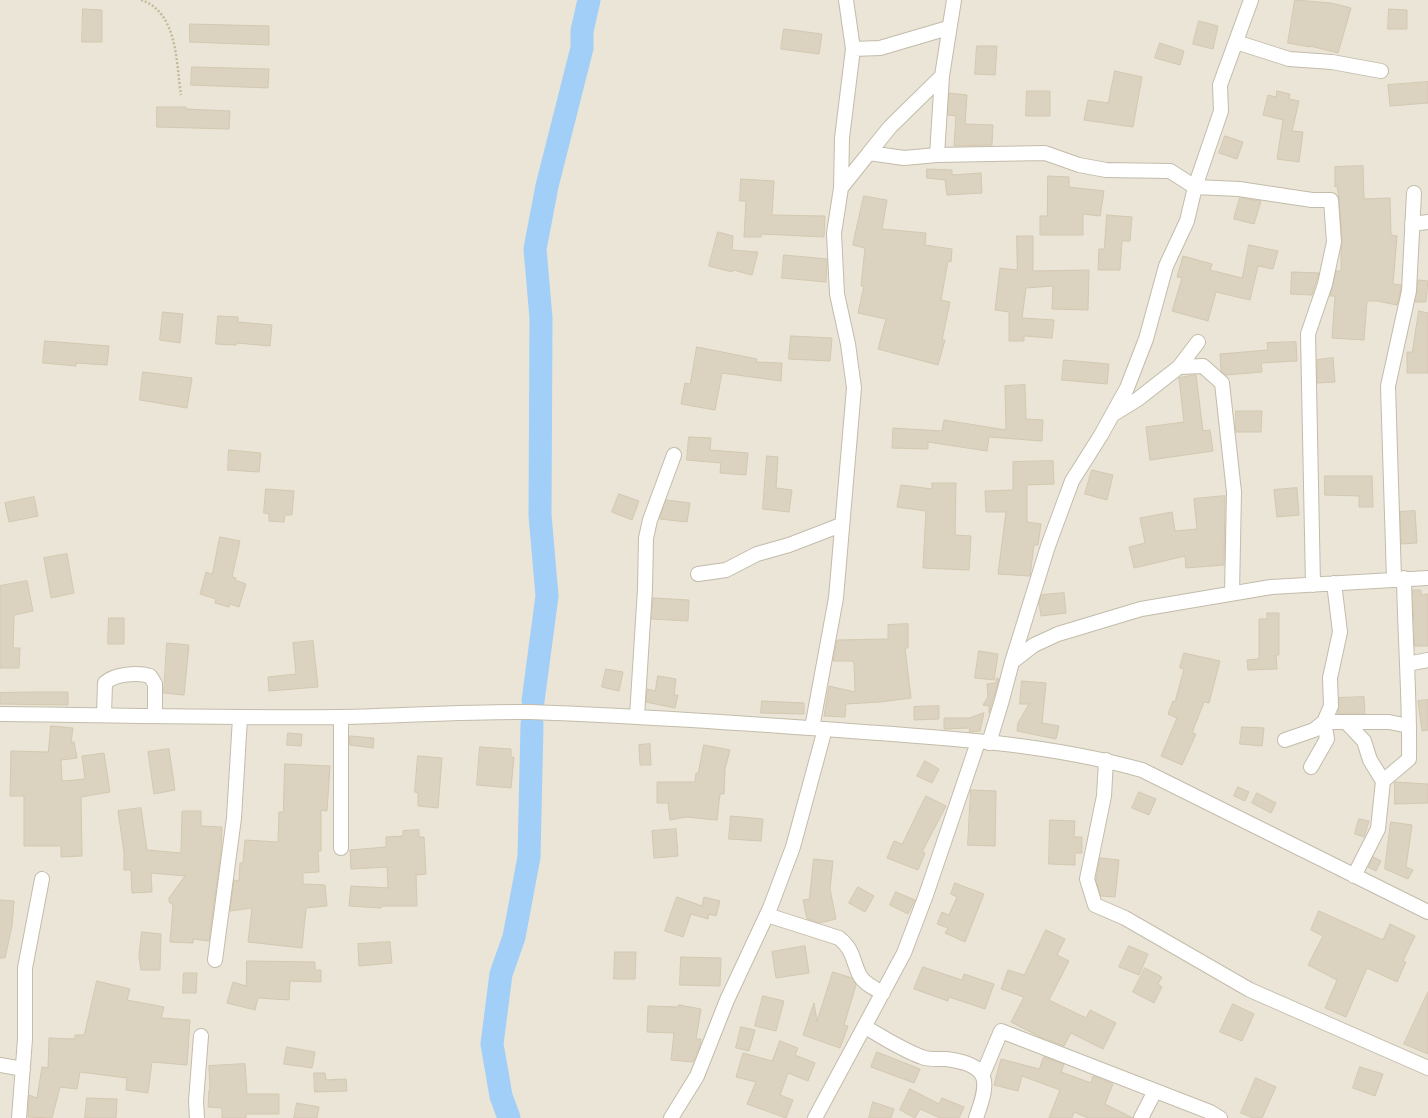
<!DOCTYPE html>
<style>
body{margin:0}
canvas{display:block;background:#f6f3e9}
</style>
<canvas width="1428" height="1118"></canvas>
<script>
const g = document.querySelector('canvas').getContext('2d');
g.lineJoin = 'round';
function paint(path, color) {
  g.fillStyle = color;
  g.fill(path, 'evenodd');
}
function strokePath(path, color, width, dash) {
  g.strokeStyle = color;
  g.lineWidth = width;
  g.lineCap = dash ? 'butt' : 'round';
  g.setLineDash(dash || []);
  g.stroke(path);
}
const residential = new Path2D(`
 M0,0H1428V1118H0Z`);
const river = new Path2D(`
 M533,701L547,596L540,515L541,318L535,249L547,186L582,48V31L589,0
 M509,1118L501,1096L492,1044L501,974L514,937L529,857L532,724`);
const building = new Path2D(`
 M1295,0L1331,3L1351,8L1338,53L1310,46V47L1288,43Z
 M83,9L102,10V42H82Z
 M1389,9L1407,10V29H1388Z
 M1199,21L1218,26L1213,49L1193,44Z
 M190,24L269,26V45L190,42Z
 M784,29L822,34L819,54L781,49Z
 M1160,43L1184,51L1180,65L1155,58Z
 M977,46H997L995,75L975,74Z
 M192,67L269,69L268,88L191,85Z
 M1115,71L1142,77L1133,127L1084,120L1088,100L1108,103Z
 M1428,82V103L1390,106L1388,85Z
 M1027,91H1050V116H1026Z
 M1277,91L1290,94L1289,99L1299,101L1292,131L1303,132L1299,162L1277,159L1283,120L1263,115L1268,95L1276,97Z
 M949,93L967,95L965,124L993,125L992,145L954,146L956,116L948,115Z
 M157,107H186V109L230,111L229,129L157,127Z
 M1225,136L1243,142L1237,159L1219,153Z
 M1363,166L1364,199L1390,198L1391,235L1397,236L1393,284L1401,285V290L1397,305L1377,301H1367L1364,340L1332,338L1335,296H1330L1336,271H1341V252L1342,242L1339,199L1337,186L1335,187V167Z
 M927,169L952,170V175L981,173L982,193L947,195L945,180L927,178Z
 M1048,176L1069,177V187L1104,191L1100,216L1083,214V235H1040V216H1047Z
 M741,179L774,181L772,215L825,216L824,237L762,234L761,237H744L746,201H740Z
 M864,196L887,200L882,229L926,233L925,245L952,249L951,262L948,261L941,300L950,302L942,340H945L938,365L878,349L886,319L858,313L864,286H861L865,248L853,245Z
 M1240,198L1261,201L1254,224L1234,219Z
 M1107,215L1132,217L1130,241H1122L1120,270H1098L1099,249H1104Z
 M718,232L733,236L732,250L758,252L752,275L733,270L732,272L709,266Z
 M1017,236H1033V271L1089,270L1088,310L1052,309L1053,286L1026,288L1022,318L1054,320L1052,338L1024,336V341H1009V312L995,310L1000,268L1017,270Z
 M1249,245L1278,251L1273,269L1258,266L1250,300L1216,292L1208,321L1172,311L1182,278L1177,277L1183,256L1212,264L1210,270L1242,278Z
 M784,255L827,259L826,282L782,278Z
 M1292,272L1319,273L1312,295L1291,294Z
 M1418,280L1428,281L1426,302H1415Z
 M1419,311L1428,313V373H1407V352H1412Z
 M163,312L183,314L180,343L160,340Z
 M218,316L238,317V322L272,325L270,346L237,343L236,345L216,344Z
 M791,336L832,338L830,361L789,359Z
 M45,341L109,346L107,365L76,363V366L43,363Z
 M1296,342L1297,361L1261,363L1262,372L1226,375L1221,371L1220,354L1268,350L1267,343Z
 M697,347L757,359L756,362L782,363L781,381L722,373L715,410L681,404L685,383L690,384Z
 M1333,358L1335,382L1317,383V360Z
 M1064,360L1109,364L1107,384L1062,380Z
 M143,372L192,378L187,408L140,400Z
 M1196,375L1203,431L1210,430L1213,451L1150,460L1146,427L1184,422L1179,378Z
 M1025,385L1026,419L1043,420L1042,441L989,437L987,451L928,442V449L892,448L893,428L942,431L944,420L1006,430L1005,386Z
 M1236,411H1262L1261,432H1236Z
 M689,437L711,438L710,450L748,453L746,475L720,473L721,463L687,460Z
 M229,450L261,453L259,472L228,470Z
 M767,456L778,457L776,488L792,490L789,512L763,509Z
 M1053,461L1054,484L1027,485V522L1041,524L1038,545H1034L1030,576L998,574L1006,512H986L985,491L1013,490V462Z
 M1092,470L1113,475L1107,500L1085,494Z
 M1325,476H1372L1373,507H1359V496L1325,495Z
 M932,483H956L955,535L971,536L969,570L923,568L926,511L897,507L901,485L932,489Z
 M1297,488L1299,515L1277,517L1274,490Z
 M266,489L294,491L292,515H285L284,522L269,521V514L264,513Z
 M619,494L639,501L632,520L612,512Z
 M1225,496L1224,565L1186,568L1185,556L1134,568L1129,547L1145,543L1140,518L1172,512L1175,531L1197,529L1194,499Z
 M34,497L38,516L9,522L5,503Z
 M666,500L690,503L687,522L660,519Z
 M1415,511L1417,543L1401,544L1400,512Z
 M220,537L240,541L232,577L236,578L235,580L246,584L239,607L230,604L229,607L215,603L216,599L200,594L206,572L212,574Z
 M67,554L74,593L51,598L44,558Z
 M27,581L33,611L14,615L13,648H20L19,668H0V586Z
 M1413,590H1421V595L1428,594V646H1415Z
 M1064,593L1066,613L1041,616L1039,602L1042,595Z
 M653,598L689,600L688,621L652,619Z
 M1267,613H1279V655H1276L1277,669L1248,670L1247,660L1259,659V619H1267Z
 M109,618H124V644H108Z
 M908,624V648H905L911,698L880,702L846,704L845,717L824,716L829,686L855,692L854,663L852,661H833L837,640L888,639V625Z
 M313,641L318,687L269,691L268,677L296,674L293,643Z
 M167,643L189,645L184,695L164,693Z
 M979,651L998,654L994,680L975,678Z
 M1184,653L1220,661L1209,703L1204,702L1192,733L1196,734L1182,765L1161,756L1177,718L1168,714L1173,701L1175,702L1184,669L1180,668Z
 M606,669L623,672L619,691L602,687Z
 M658,676L676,679L674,695H678L675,708L646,702L647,689L655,691Z
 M997,678L999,679L989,713V706L983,705L988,697L987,684L995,683Z
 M1022,681L1046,683L1042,723L1059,726L1056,739L1017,731L1018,723L1029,704H1020Z
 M32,692H68V705L0,704V693Z
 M1364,697L1365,714H1338L1339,698Z
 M1428,700V730L1422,731L1418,701Z
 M762,701L804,703V714L761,713Z
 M939,706V719L914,720V707Z
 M984,713L980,731L969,732L970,728L944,729V718H969Z
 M51,726L73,728L71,742H74L77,758L61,760L62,781L85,779L82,756L104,753L110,792L81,797L82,856L61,857V846H24V796H10L11,751L48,752Z
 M1242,727L1264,728L1262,746L1240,744Z
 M288,733L302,734L301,746L287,745Z
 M350,736L374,738L373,748L350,745Z
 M650,744L651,765H640L639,745Z
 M704,745L730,750L725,769L724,794H720L717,820L686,817L670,820L668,803H657V782H695L696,773H698Z
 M480,747L511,749V757H514L511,788L477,785Z
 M169,749L175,790L154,794L148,752Z
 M418,756L442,758L438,808L418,806V793L415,792Z
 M925,761L939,769L932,783L917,776Z
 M285,764L330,766L327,811L321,810V851H318L319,872L303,873V884L325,885L327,906L306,908L302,948L248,942L252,908L230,911L234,880L239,881L240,863H243L245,840L278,842L279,812H283Z
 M1395,782L1428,784V803L1395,804Z
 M1238,787L1249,792L1245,801L1234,796Z
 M971,790L996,791L995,846L968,845Z
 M1139,792L1156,799L1149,815L1132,808Z
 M1257,793L1276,803L1271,813L1252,803Z
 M926,796L946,806L922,852L925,853L918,870L887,858L894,841L902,844Z
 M141,808L147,850L181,853L182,811H201V826L222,827L221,852L209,941L193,939V943L170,942L173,905L169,902V898L185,876L151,873L152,892L132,893L131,870H124V852L118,811Z
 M731,816L763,819L761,841L729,839Z
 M1359,819L1369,821L1364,837L1355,834Z
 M1050,820L1075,821L1074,837H1082V853H1075V865L1049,864Z
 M1391,822L1412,825L1406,867L1413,870L1408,879L1385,869Z
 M676,829L678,856L654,858L652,831Z
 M419,830V837H424L426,874L416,875L417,906H382L381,908L349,906L351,886L388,888L387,867L351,869L350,850L386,847V837L403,836V831Z
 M1373,857L1381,861L1376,871L1368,867Z
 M1100,858L1119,860L1115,897L1101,896L1096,881Z
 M814,859L833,861L830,889L836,919L819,923L807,919L803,900L809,899Z
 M955,883L984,894L965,942L945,933L948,928L937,924L942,912L949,915L957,897L951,894Z
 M858,887L874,896L865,912L849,903Z
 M896,892L915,900L908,914L890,905Z
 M677,897L702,906L704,897L720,901L716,916L709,914L708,919L691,914L683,937L665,931Z
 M0,900L14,901L12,926L5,958H0Z
 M1319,911L1383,940L1390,924L1415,936L1403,961L1406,962L1397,982L1367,968L1346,1017L1325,1008L1337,980L1308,965L1323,936L1311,930Z
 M1046,930L1065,939L1057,955L1069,961L1049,1000L1086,1018L1090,1010L1116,1023L1103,1049L1071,1033L1064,1046L1038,1036L1011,1022L1024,997L1001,989L1008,970L1024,975Z
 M142,932L161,934L160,970H141L139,956Z
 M390,942L392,963L359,966L358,944Z
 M805,946L809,973L776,978L772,952Z
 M1129,946L1148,954L1139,975L1119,967Z
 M615,952H636L635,979H614Z
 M681,957L721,958L720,986L680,985Z
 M247,961L315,962V970H321V982L290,981L289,1000L258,998L255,1010L227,1003L233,982L246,986Z
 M923,967L962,980L964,974L994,984L985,1009L949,997L948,1001L914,989Z
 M1145,968L1162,977L1158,984L1162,987L1154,1003L1133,992Z
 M833,972L852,978L856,985L844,1025L848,1026L840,1048L803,1035L814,1003L817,1021Z
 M184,973H197L196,993H183Z
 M97,981L130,989L127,1000L164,1007L161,1018L190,1020L187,1065L152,1062L148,1093L126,1090L127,1078L80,1072L77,1089L60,1087L52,1118L28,1117L29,1095L37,1098L42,1067L48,1068L49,1038L75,1039V1035H84Z
 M1428,992V1054L1404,1044Z
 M763,996L784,1001L776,1031L755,1026Z
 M1233,1004L1254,1014L1242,1041L1220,1032Z
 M679,1005L701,1009L696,1039H701L700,1045L693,1062L671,1060L674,1033L647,1032L648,1006L678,1007Z
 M741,1027L755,1030L749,1051L736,1048Z
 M780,1041L798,1048L795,1055L815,1063L808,1081L788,1073L780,1095L793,1100L786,1118L747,1104L756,1082L736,1077L743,1053L772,1061Z
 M287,1047L315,1052L312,1068L284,1064Z
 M877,1052L920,1069L914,1083L871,1067Z
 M1044,1057L1064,1064L1061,1072L1091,1083L1093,1076L1113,1084L1105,1104L1133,1118H1088L1074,1112L1072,1118H1049L1060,1090L1022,1076L1018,1091L994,1085L1001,1059L1039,1069Z
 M245,1064L247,1094H279V1114H246V1118H222V1108L208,1107L209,1090H210L209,1066Z
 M1360,1067L1383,1074L1375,1096L1353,1088Z
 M314,1073H325L326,1080L346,1079L347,1091L315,1092Z
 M1256,1078L1276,1087L1262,1118H1253L1241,1113Z
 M910,1089L939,1104L942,1098L964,1107L959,1118H940L920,1109L915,1118L900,1110Z
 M87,1098L117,1099L116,1118H85Z
 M873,1102L894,1109L891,1118H869Z
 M297,1103L319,1107L317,1118H294Z`);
const path = new Path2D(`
 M141,0C178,12 176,63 181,95`);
const minor = new Path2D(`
 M1236,42L1289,59L1332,62L1381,71
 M853,49L880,48L948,28
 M869,153L890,127L942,76
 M937,155L942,76L954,0
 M841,188L869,153L904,158L937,155L1045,153L1079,165L1106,170L1170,171L1195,187L1239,189L1312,200H1331L1334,242L1325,284L1308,334L1313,585
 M1412,224L1428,222
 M1179,367L1203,366L1222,383L1234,492L1232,593
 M1112,415L1138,399L1179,367L1198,342
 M698,574L726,570L757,554L789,545L841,525
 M1394,579L1388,386L1409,291L1414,193
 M1334,583L1340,632L1330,678L1331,706L1324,722H1389L1409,726
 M1012,662L1034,645L1058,634L1141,609L1271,587L1428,578
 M1407,664L1428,660
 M0,714C113,715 226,718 340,717C403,716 467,711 530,712C628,715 725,722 823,729C930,737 1038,741 1142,770L1428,912
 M104,715L105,683C114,674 138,672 150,676L155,684V715
 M637,716L645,589L646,538L650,520L674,455
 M1347,723L1364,741L1370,760L1383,781
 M812,728L836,598L854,388L848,344L837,294L834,233L841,188L842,138L853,49L846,0
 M1285,740L1314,730L1324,722L1327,739L1311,767
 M989,743L1002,700L1012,662L1048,546L1072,481L1101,435L1127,388L1146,339L1166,266L1187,221L1195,187L1221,111L1220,85L1251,0
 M1106,760L1104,796L1087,879L1095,905L1125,918L1250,990L1428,1068
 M341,848V717
 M1354,876L1378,829L1383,781L1409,759C1410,699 1405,639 1404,578
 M767,915L839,938C854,950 852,960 860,976C865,984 875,989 883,993
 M215,960L234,818L240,718
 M865,1027C883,1037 902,1050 922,1057C929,1060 939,1059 946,1059C992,1065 989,1082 976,1118
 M0,1065L23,1069
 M983,1074L1001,1031L1210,1112L1220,1118
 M19,1118L25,1039V968L42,879
 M197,1118L196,1101L201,1036
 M671,1118L697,1076L727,1000L770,908L793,847L825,729
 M815,1118L904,953L926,895L978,742
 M1141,1118L1155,1091`);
paint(residential, '#eae5d7');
strokePath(river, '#a1cff7', 23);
paint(building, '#dcd2c0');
strokePath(building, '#d4c8b0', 1);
strokePath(minor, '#c3bcaa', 16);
strokePath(path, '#c6b99a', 2.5, [2, 2]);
strokePath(minor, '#fff', 14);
</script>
